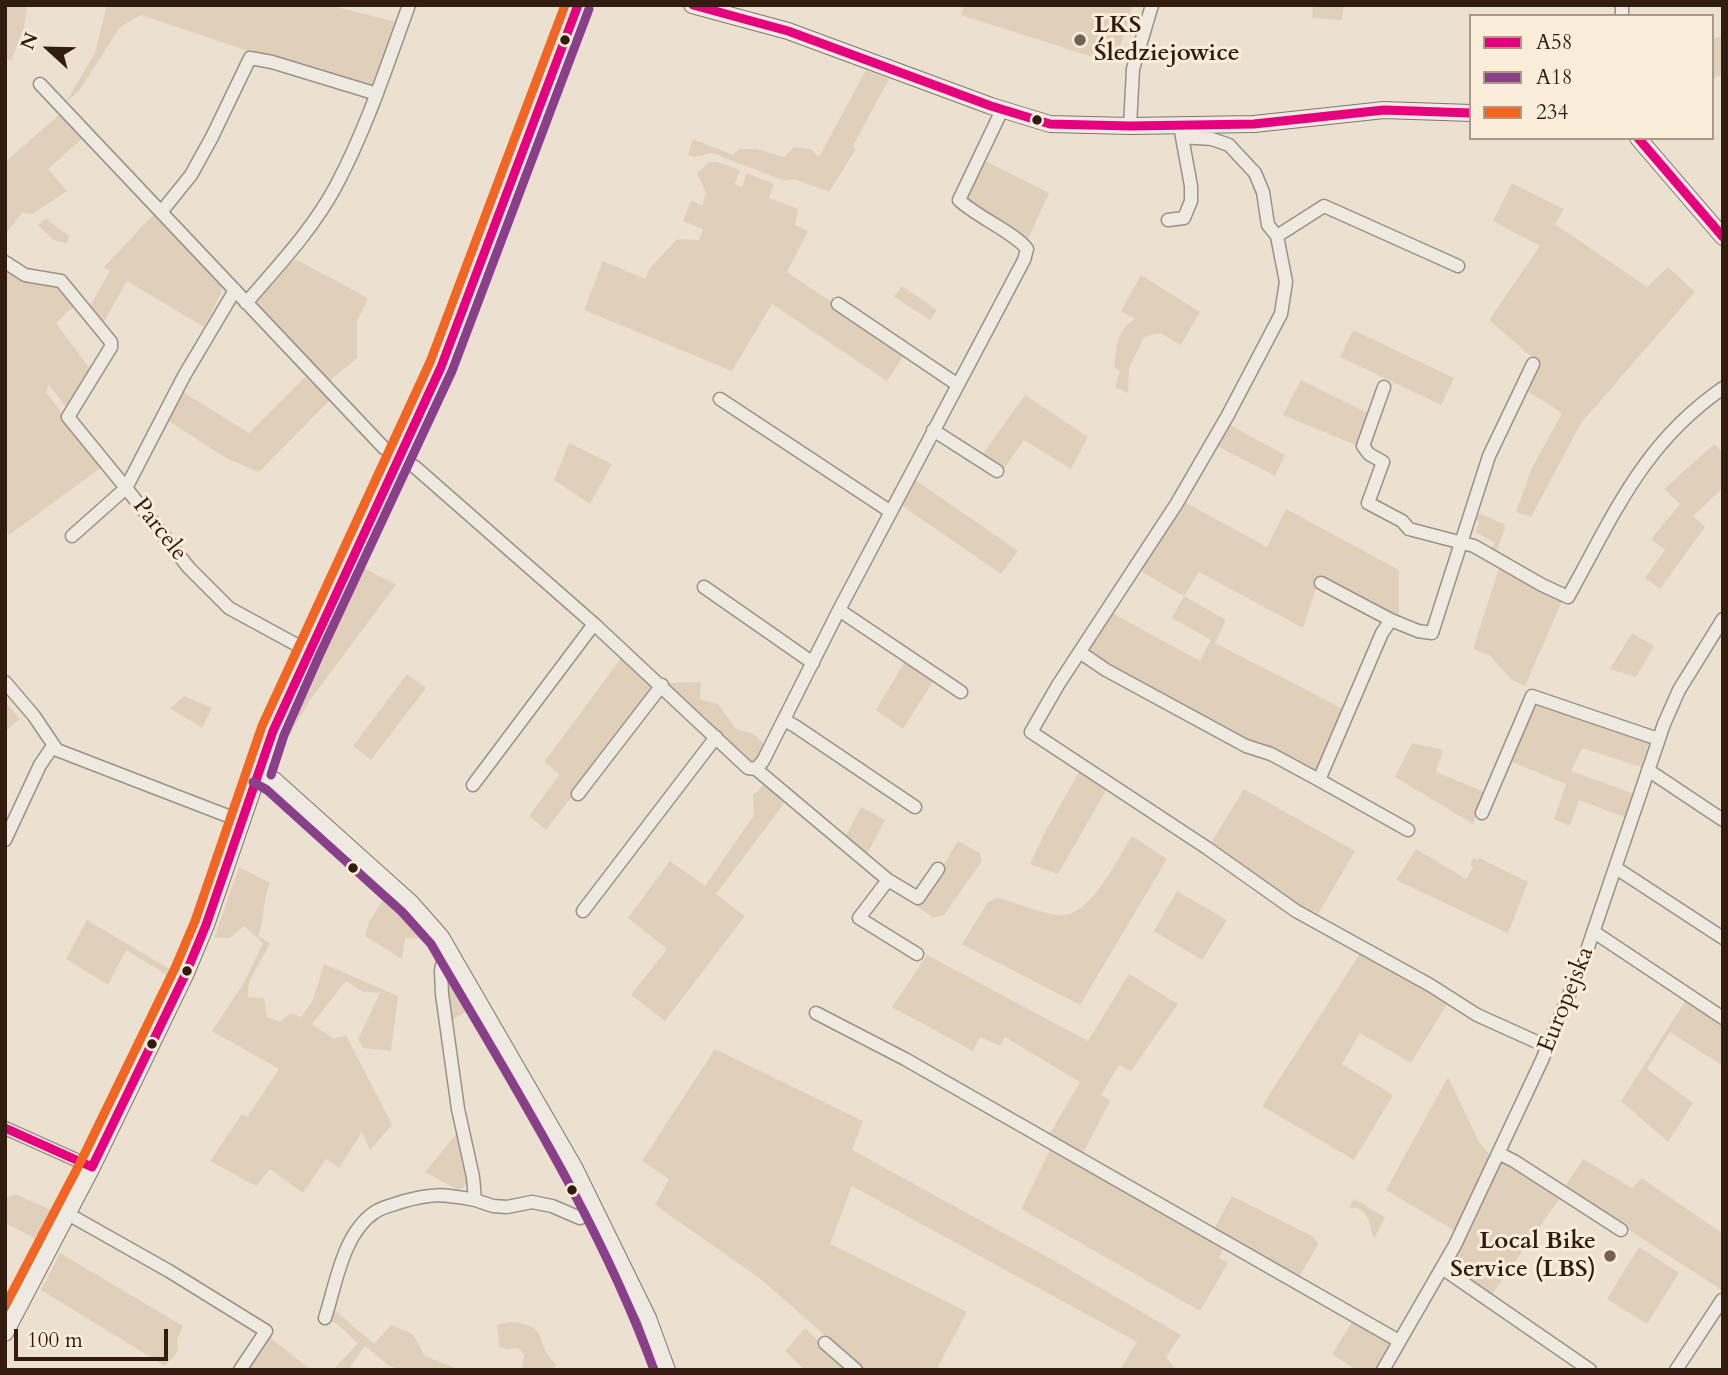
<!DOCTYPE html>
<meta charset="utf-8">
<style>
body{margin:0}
#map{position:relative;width:1728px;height:1375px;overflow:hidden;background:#ece1d1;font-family:Cardo,serif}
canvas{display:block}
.frame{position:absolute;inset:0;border:7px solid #321c10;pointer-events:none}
.legend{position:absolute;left:1469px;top:14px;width:245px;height:126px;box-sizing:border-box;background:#faedd9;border:2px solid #aa9989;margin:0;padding:9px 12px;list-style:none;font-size:21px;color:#321c10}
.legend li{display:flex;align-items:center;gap:14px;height:35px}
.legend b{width:35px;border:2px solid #aa9989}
.north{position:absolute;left:14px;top:14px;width:70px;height:70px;-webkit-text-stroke:5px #faedd9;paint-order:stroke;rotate:292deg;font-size:19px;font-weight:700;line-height:28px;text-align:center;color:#321c10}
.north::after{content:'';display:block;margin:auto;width:24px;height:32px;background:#321c10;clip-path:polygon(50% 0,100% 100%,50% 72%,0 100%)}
.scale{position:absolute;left:14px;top:1329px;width:154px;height:32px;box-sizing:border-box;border:4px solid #321c10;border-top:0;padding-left:9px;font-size:21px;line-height:24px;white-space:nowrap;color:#321c10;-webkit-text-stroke:5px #faedd9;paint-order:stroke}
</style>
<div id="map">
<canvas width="1728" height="1375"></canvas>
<div class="frame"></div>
<ul class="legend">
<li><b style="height:9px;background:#e5007d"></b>A58</li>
<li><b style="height:9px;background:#893f8a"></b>A18</li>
<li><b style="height:9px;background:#f26522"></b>234</li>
</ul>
<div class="north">N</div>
<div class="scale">100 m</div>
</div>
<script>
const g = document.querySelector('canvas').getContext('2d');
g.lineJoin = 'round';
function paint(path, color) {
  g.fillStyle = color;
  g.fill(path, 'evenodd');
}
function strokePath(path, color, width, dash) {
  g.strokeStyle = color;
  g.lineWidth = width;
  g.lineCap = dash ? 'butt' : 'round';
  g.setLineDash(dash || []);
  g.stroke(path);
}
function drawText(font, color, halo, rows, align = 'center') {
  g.font = font + ' Cardo,serif';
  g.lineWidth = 6;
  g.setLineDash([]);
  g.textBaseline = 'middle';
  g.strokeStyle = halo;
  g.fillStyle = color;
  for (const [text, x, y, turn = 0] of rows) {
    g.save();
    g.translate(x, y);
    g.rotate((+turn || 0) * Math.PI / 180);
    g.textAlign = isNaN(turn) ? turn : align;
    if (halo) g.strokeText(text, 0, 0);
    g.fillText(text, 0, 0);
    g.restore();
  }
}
const green = new Path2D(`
 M5,5H27L24,27L11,61L5,57Z
 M107,5H329L396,22L375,81L371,86L266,57L141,15L120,27L79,91L66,102L95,53Z
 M964,5H1133L1115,64L961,15Z
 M1313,5H1344L1342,20L1312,18Z
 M1723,36V75L1712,78V39Z
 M866,70L889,79L853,146L856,149L829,192L794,179L785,181L712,153L694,157L688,155L693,139L733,155L739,149H757L784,157L794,147L811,149L819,157Z
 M60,114L83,138L48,169L67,191L32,214L22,213L5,235V162Z
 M983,160L1049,193L1027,241L966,203V191Z
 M709,162H717L740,170L735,184L742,187L747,173L774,184L769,198L798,209L795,225L808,231L787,272L906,352L887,381L772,304L732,371L584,310L603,261L645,279L650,268L677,239L699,240L703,229L683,221L691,200L702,205L706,193L697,173Z
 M1512,183L1564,209L1555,224L1647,287L1668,267L1695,292L1581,423L1531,517L1516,512L1531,470L1562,413L1527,391L1540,364L1489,320L1540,246L1493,221Z
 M154,214L222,285L221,293L204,327L127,281L102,325L89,308L110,271L104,267Z
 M46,219L69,236L67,243L54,240L37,225Z
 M295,259L368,298L357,321V358L328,382L261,311L257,304L258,297Z
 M5,267L24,282L60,285L76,304L56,323L91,370L68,410L49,385L46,392L102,467L9,535L5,528Z
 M1141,275L1200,312L1181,345L1160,333L1144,337L1129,368L1128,393L1115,387L1120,372L1114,366C1117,346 1116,330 1135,319L1121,311Z
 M902,286L937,310L930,320L894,297Z
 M1353,330L1454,378L1441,405L1340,357Z
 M305,377L330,400L259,472L226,458L167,420L183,392L249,433Z
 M1301,380L1370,414L1358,446L1283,415Z
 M1025,395L1088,437L1071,469L1024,440L1003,470L982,455Z
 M1228,424L1285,455L1275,476L1217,446Z
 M569,443L612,464L590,504L554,480Z
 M1714,444L1723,452V488L1693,516L1705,527L1660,589L1645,578L1665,550L1651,539L1680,504L1664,489Z
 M914,479L1018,551L1001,574L901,505Z
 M1183,501L1267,547L1286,509L1399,570V619L1320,576L1303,628L1199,572L1184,596L1226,620L1215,643L1345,710L1317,772L1251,744L1091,655V645L1112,613L1200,661L1211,640L1172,618L1184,596L1140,571Z
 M1478,513L1504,524L1505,529L1497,550H1489L1495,543L1475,532L1479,523L1473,516Z
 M1500,565L1563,599L1525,686L1512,680L1489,655L1473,649Z
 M360,566L396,585L310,700L272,764L302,689Z
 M1632,633L1654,646L1636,677L1610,669Z
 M622,657L651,681V693L546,830L529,816L560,774L544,762Z
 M906,660L934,680L903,729L876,710Z
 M407,674L426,688L371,760L353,746Z
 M701,682L700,699L718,704L736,729L754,734L764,744L756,761L749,762L662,683Z
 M184,696L212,708L202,728L170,708Z
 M5,701L20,719L5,731Z
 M1537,703L1650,740L1641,767L1582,748L1571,771L1635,794L1627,818L1579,800L1570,826L1554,819L1566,784L1507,760L1532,704Z
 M1412,743L1443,750L1436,772L1485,792L1473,824L1395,777Z
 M1081,769L1108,787L1058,874L1030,864L1045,832Z
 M765,784L785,802L716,894L745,916L665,1021L631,995L667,949L628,918L670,861L705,886L754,815L753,795Z
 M1244,789L1355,851L1317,916L1292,901L1210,844Z
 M861,807L885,820L866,856L844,839Z
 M1132,836L1167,859L1080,1005L962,944L988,902L998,898C1016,902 1043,915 1062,915C1090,916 1118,858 1132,836Z
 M958,841L980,853L982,861L944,915L933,918L915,904L920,902L925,896Z
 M1416,849L1466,879L1473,867L1470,865L1473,858L1478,860L1479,858L1528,882L1508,933L1396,880Z
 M239,867L270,883C262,901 265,919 258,936L270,943L249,982L248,997L264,998L267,1017L280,1022L291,1013L301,1017L313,1000L324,964L398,996L391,1051L363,1048L358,1039L380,993L363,992L346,981L312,1024L334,1039L346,1035L392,1125L370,1150L362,1132L339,1168L326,1159L303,1193L270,1169L256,1186L210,1161L242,1114L247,1117L250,1113L279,1069L212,1031L245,981L263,943L244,926L230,938H214Z
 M389,891L400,898L434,939L405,938L402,959L365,936L369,922Z
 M1177,891L1227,920L1202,960L1154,931Z
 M87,920L178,974L175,980L126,950L108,985L66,959Z
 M1361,952L1449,1001L1411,1063L1360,1033L1342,1064L1393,1095L1354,1160L1262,1106Z
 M927,955L1088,1041L1129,974L1178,1004L1131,1071L1119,1065L1101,1095L1110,1101L1082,1155L1049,1135L1080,1082L1005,1037L1000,1046L980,1037L973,1051L892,1007Z
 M451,964L473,1007L451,1021L444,989L446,966Z
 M1688,997L1723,1022V1066L1670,1032L1647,1069L1693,1103L1668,1142L1621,1101Z
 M715,1049L863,1121L852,1150L1060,1264L1181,1335L1166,1357L1176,1370H1120L1137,1342L852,1186L830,1244L967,1312L936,1370H865L758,1277L655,1205L669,1179L642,1161Z
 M1448,1077L1479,1142L1491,1156L1455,1231L1386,1190Z
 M457,1133L469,1179L464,1187L458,1190L425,1172Z
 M1051,1148L1226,1245L1219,1258L1228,1263L1200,1311L1021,1209Z
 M1583,1159L1632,1188L1642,1178L1723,1234V1291L1564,1188Z
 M1502,1161H1505L1562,1195L1490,1297L1448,1268Z
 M16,1194L55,1212L40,1241L5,1223V1198Z
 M1232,1196L1312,1236L1319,1243L1299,1277L1214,1229Z
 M1354,1199L1385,1217L1374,1239C1369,1224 1368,1206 1349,1208Z
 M1639,1247L1679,1273L1647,1324L1607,1299Z
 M60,1253L183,1326L177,1340L178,1351L165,1366L41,1290Z
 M332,1308L374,1344L391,1325L413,1334L425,1356L460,1370H401L389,1366L365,1346L348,1370H333L358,1343L338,1325L327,1320Z
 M1354,1319L1389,1339L1390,1347L1377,1370H1356L1332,1354Z
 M510,1322C553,1326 532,1342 556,1364L554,1370H522L524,1355L518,1348L508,1349L499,1347L497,1325Z
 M805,1328L848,1370H805L785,1351Z
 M268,1336L311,1370H244Z`);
const street = new Path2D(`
 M1622,5V16
 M40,84L384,448L415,467L594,624L748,768L756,769L763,761L839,610L1024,260L1027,249C1015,233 977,217 959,200L1002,110
 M1180,125L1182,137L1212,139L1229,145L1255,173L1263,192L1268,225L1277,236L1286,282L1281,314L1228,415L1177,503L1058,685L1031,732L1207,848L1296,911L1430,985L1477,1015L1548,1047
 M1130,126L1133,69L1152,5
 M162,211L191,175L212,137L250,58L272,62L377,94
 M1168,220L1184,218L1191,201V186L1182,137
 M1277,236L1324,206L1458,266
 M5,262L25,275L61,281L111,342V347L68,417L126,488L72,536
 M235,290L184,376L126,488L189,568L229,608L308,651
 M246,303C279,265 314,228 337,184C367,127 387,65 409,5
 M838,304L958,385
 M1384,387L1363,446L1369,454L1383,462L1368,503L1402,521L1409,529L1474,546L1542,585L1568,597C1614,515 1642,444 1723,388
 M720,399L891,512
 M933,430L997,471
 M1321,583L1391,620
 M704,587L813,663
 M839,610L961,692
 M1081,653L1106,670L1246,746L1271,754L1319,780
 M5,682L34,716L57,750L241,821
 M784,720L795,726L915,807
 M756,769L888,880L918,898L938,869
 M1648,770L1723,820
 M473,785L594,624
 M578,794L662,685
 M1482,813L1532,696L1658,739
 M1408,830L1319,780L1382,633L1391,620L1418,631L1432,633L1489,456L1533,364
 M5,840L40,765L53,746
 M1616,868L1723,938
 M888,880L859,918L917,954
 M583,911L716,737
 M1594,932L1723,1018
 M451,952L444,958L441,970L442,994L458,1109L473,1177L475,1200L493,1206L507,1207L532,1202L552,1206L580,1218L595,1212
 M816,1013L905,1059L1399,1341
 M5,1128L92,1167
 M1500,1154L1514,1161L1621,1230
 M68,1214L169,1271L266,1331L240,1370
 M1442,1268L1590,1370
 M325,1318C336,1284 343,1233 375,1212C382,1207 393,1205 401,1202C432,1193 443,1194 475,1200
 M825,1343L856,1370
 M1383,1370L1455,1245L1542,1060L1584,959L1664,724L1679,690L1723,619
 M1676,1370L1722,1300`);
const secondary = new Path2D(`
 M692,5L788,31L991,106L1050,124L1130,126L1254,124L1384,110L1471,113
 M1638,138L1723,237
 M259,771L274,780L411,903L441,937L574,1167L648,1318L667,1370
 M5,1333L92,1167L186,973L206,925L273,731L308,651L400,457L441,367L578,5`);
const bus1 = new Path2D(`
 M693,5L788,31L991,106L1050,124L1130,126L1254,124L1384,110L1471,113
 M1638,138L1723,237
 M5,1128L92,1167
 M92,1167L186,973L206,925L273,731L441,367L578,5`);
const bus2 = new Path2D(`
 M271,775L284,735L319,656L452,371L589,9
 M253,782L267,790L402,912L431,944C511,1082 599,1219 654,1370`);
const bus3 = new Path2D(`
 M5,1306L81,1161L175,968L195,921L262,726L430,362L565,5`);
const markers = [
 [565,40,6,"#321c10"],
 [1080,40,7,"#736154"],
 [1037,120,6,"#321c10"],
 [353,868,6,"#321c10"],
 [187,971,6,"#321c10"],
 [152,1044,6,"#321c10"],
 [572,1190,6,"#321c10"],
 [1610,1256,7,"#736154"]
];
const poiNames = [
 ["LKS",1094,26],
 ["Śledziejowice",1094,54],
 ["Local Bike",1596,1242,"right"],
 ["Service (LBS)",1596,1270,"right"]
];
const streetNames = [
 ["Parcele",159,530,52],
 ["Europejska",1567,1000,-68]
];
paint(green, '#e0d0b9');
strokePath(street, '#9a9187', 15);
strokePath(secondary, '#80766d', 18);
strokePath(street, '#efeae1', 12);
strokePath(secondary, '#efeae1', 16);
strokePath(bus1, '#e5007d', 9);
strokePath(bus2, '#893f8a', 9);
strokePath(bus3, '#f26522', 9);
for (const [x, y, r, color] of markers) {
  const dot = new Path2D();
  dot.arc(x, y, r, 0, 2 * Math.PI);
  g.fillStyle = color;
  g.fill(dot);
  strokePath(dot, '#faedd9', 2.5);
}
drawText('bold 24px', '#321c10', '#faedd9', poiNames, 'left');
drawText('24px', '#321c10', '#faedd9', streetNames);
</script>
